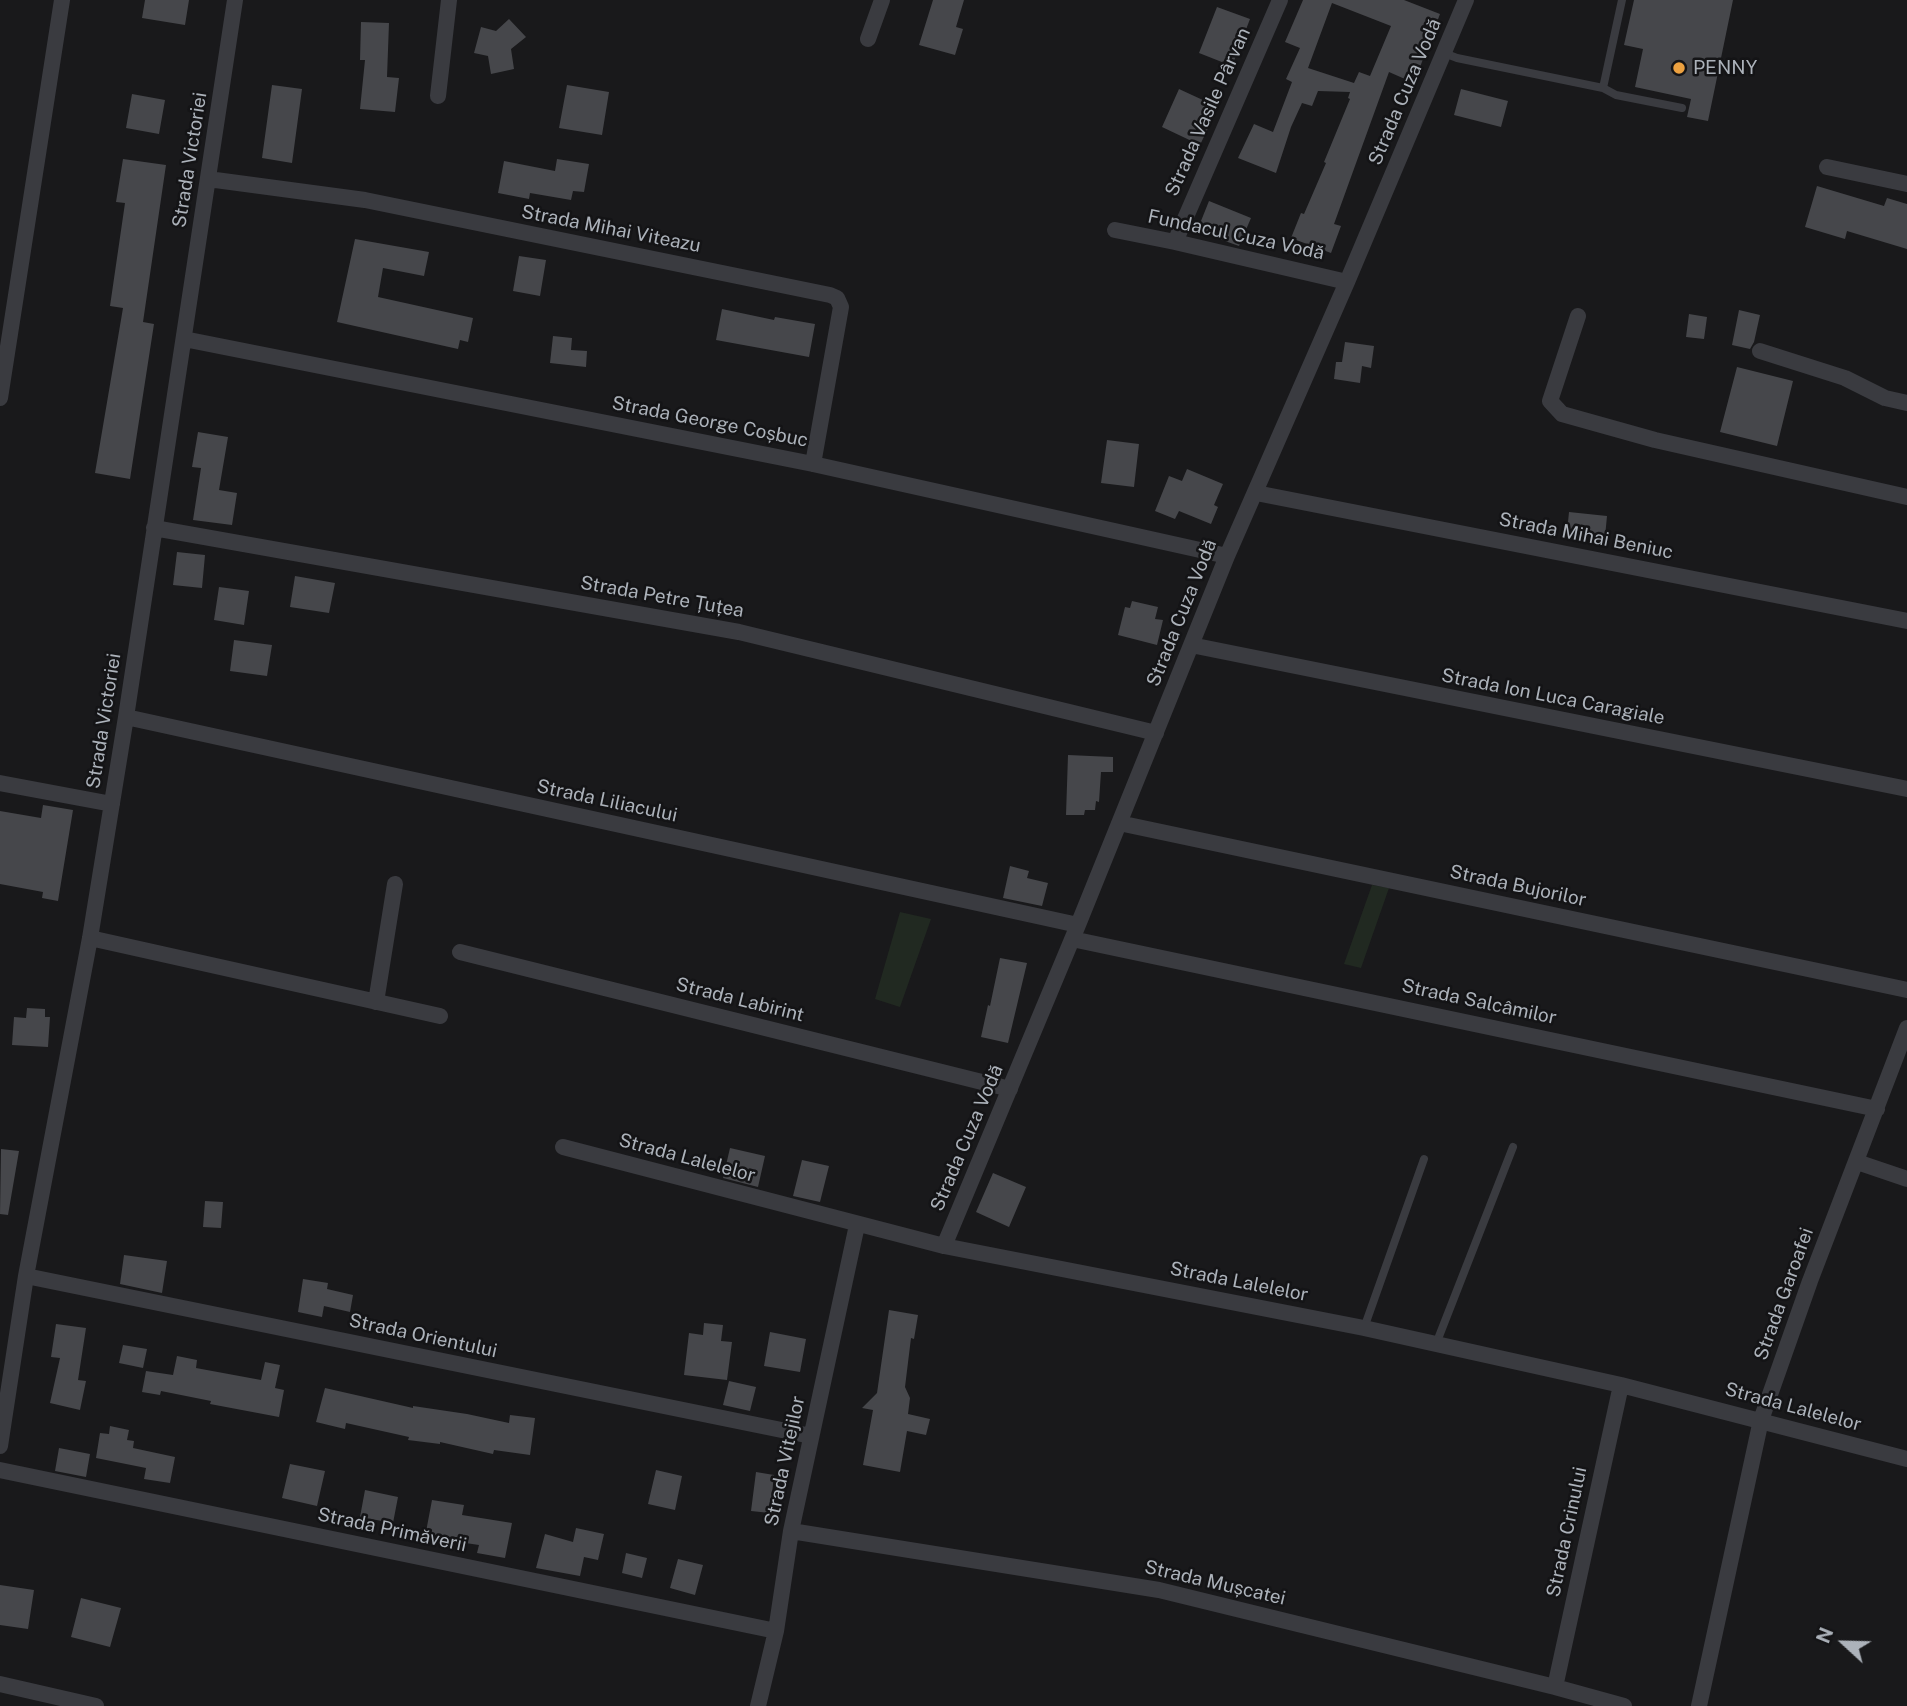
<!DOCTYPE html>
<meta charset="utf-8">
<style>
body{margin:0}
#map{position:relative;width:1907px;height:1706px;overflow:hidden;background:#19191b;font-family:"Public Sans",sans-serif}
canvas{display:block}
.north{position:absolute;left:1809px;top:1608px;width:70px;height:70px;-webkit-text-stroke:5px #141416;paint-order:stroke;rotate:292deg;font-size:19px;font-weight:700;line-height:28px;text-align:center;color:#acb2ba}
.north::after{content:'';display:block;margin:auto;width:24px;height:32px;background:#acb2ba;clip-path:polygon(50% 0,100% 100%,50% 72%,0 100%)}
</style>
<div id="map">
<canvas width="1907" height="1706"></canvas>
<div class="north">N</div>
</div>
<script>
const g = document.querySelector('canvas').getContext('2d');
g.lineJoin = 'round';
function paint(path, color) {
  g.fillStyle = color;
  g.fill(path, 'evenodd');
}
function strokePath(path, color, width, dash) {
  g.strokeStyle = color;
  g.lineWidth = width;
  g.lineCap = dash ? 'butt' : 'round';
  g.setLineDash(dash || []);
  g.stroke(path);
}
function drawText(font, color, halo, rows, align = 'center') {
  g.font = font + ' "Public Sans",sans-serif';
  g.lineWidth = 5;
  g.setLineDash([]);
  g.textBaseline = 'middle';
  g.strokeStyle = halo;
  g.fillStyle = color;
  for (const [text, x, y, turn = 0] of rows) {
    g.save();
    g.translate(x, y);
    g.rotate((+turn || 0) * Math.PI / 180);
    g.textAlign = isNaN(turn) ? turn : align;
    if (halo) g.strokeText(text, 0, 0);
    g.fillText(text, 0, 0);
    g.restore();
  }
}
const green = new Path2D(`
 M1372,885L1389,888L1361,968L1344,964Z
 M900,912L931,919L900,1007L875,999Z`);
const building = new Path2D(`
 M145,0H189L185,25L142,18Z
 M933,0H964L956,27L963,29L955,55L919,45Z
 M1303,0H1404L1440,14L1414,83L1389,72L1334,224L1341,226L1331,253L1291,238L1301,213L1304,214L1326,163L1324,162L1350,99L1348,98L1350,92L1318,91L1312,106L1302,103L1291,127L1276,173L1238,158L1254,124L1273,132L1292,82L1286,79L1300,48L1285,42ZM1332,3L1391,26L1370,76L1359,72L1354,83L1308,68Z
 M1634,0H1733L1708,121L1687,117L1691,99L1635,87L1643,49L1624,45Z
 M1217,7L1250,19L1232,66L1199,53Z
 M509,19L526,37L511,49L514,69L491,74L488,56L474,53L481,27L496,31Z
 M361,22L389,23L387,77L399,78L395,112L360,109L365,60H360Z
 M272,85L302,89L292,163L262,158Z
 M567,85L609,92L602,135L559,128Z
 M1179,89L1218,107L1200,145L1162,127Z
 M1461,89L1508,101L1501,127L1454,115Z
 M132,94L165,100L159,134L126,128Z
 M123,159L166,165L143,322L154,324L130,479L95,473L123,308L110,306L125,203L116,202Z
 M557,159L589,164L584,192L573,191L571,200L530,193L529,199L498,193L504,161L555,171Z
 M1817,186L1884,206L1887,198L1907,204V249L1847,231L1845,239L1805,227Z
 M1209,201L1251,218L1239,246L1197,231Z
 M355,239L429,252L424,276L383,268L378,297L473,318L468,342L460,340L458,349L337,322Z
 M519,256L546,260L540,296L513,291Z
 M722,309L774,320L775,317L815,324L809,357L716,340Z
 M1739,310L1760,315L1754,342L1750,349L1732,345Z
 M1689,314L1707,317L1704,339L1686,337Z
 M553,336L572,338L571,350L587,351L586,367L550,363Z
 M1345,342L1374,346L1371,368L1362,366L1360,383L1334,379L1336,362H1342Z
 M1737,367L1793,381L1777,446L1720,432Z
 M198,432L228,437L219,490L237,493L232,525L193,520L201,468L192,467Z
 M1107,440L1139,444L1134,487L1101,483Z
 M1187,469L1223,484L1214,505L1218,507L1211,524L1179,511L1175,519L1155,511L1169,476L1182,481Z
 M1569,512L1607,516L1605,537L1567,532Z
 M177,552L205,555L202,588L173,585Z
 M295,576L335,583L329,613L290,607Z
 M219,587L249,591L244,625L214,620Z
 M1132,601L1158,607L1155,619L1163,620L1157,645L1118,635L1125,607L1130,608Z
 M234,640L272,645L267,676L230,671Z
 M1068,755L1113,757V772H1101L1099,802L1096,801L1095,810H1085L1084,815H1066Z
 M43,805L73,810L58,901L42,898L43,892L0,884V811L41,818Z
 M1010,866L1029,871L1027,878L1048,883L1042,906L1003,898Z
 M1000,958L1027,963L1008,1043L981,1037L988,1005L990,1006Z
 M27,1008L45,1009V1017H50L48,1047L12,1045L14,1017L26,1018Z
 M730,1148L765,1156L758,1187L723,1178Z
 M1,1149L19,1151L8,1215L0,1214Z
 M802,1160L829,1166L820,1202L793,1196Z
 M993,1173L1026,1187L1009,1227L976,1212Z
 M205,1201L223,1202L221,1228L203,1227Z
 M124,1255L167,1261L162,1293L120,1284Z
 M303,1279L328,1283L327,1289L353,1295L350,1312L324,1306L322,1317L298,1312Z
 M889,1310L918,1315L914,1339L911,1338L905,1387L910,1398L908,1414L930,1419L926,1435L907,1431L900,1472L863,1465L873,1410L862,1408L877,1393Z
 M704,1323L723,1325L721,1341L732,1342L727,1380L684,1375L689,1333L703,1335Z
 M56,1324L86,1328L78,1380L86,1381L80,1410L50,1403L60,1358L51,1357Z
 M770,1332L806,1339L800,1372L764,1366Z
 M123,1345L147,1349L143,1368L119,1363Z
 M177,1356L197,1360L196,1368L261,1380L265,1362L280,1365L275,1388L284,1390L279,1417L210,1404L211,1401L161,1391L160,1395L142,1392L146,1371L173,1375Z
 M729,1381L756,1387L750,1411L723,1405Z
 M325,1388L413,1408V1406L467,1414L509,1423L510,1415L535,1418L530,1455L494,1450L493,1454L440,1442V1444L408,1440L409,1437L346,1423L345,1429L316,1422Z
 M110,1426L129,1430L127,1440L134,1441L133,1448L175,1457L170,1483L144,1479L146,1468L96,1458L100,1433L109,1434Z
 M59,1448L90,1454L86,1477L55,1471Z
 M290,1464L325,1471L317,1506L282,1498Z
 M656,1470L682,1476L675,1510L648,1504Z
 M756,1472L774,1475L770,1513L751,1511Z
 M365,1490L398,1497L393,1523L360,1517Z
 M432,1500L464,1505L462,1515L512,1523L505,1558L477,1553L479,1545L425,1537Z
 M576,1528L604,1534L598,1560L584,1557L580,1576L536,1568L545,1534L573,1542Z
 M626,1553L647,1558L642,1578L622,1573Z
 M678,1559L703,1565L695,1595L670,1588Z
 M0,1585L34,1590L28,1629L0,1625Z
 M81,1598L121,1608L110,1647L71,1637Z`);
const lane = new Path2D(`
 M1444,53L1457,58L1603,88L1622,0
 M1603,88L1616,95L1682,108
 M1364,1328L1424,1159
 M1436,1344L1513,1147`);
const street = new Path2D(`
 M868,39L882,0
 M438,96L449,0
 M1827,167L1907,184
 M208,179L365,200L830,295L837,298L841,307L813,464
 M1115,230L1175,242L1347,282
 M1175,242L1280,0
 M1578,316L1550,401L1562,414L1655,440L1907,497
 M184,339L813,464L1227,556
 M1760,351L1845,378L1885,398L1907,403
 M0,398L62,0
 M1256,493L1907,621
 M154,528L739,632L1156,733
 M1191,645L1907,789
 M126,717L1078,925
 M0,783L112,804
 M1119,823L1907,990
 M90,938L440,1016
 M1072,939L1877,1109
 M460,952L1010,1089
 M376,1002L395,884
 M563,1147L944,1246L1364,1328L1621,1385L1907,1459
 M1857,1162L1907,1179
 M944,1246L1078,925L1227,556L1347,282L1466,0
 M26,1276L811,1436
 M0,1446L26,1276L90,938L126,717L235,0
 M0,1470L776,1631
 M791,1531L1159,1590L1555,1687L1624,1706
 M0,1684L96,1706
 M1555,1687L1621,1385
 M758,1706L776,1631L791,1531L857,1225
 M1699,1706L1761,1420L1810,1281L1907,1028`);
const markers = [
 [1679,68,7,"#eca140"]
];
const poiNames = [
 ["PENNY",1693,68]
];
const streetNames = [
 ["Strada Cuza Vodă",1405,92,-67],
 ["Strada Vasile Pârvan",1208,112,-66],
 ["Strada Victoriei",190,160,-81],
 ["Strada Mihai Viteazu",611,229,11],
 ["Fundacul Cuza Vodă",1236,235,12],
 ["Strada George Coșbuc",710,422,11],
 ["Strada Mihai Beniuc",1586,536,11],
 ["Strada Petre Țuțea",662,597,10],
 ["Strada Cuza Vodă",1182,613,-68],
 ["Strada Ion Luca Caragiale",1553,697,11],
 ["Strada Victoriei",104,721,-81],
 ["Strada Liliacului",607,801,12],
 ["Strada Bujorilor",1518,886,12],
 ["Strada Labirint",740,1000,14],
 ["Strada Salcâmilor",1479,1002,12],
 ["Strada Cuza Vodă",967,1138,-67],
 ["Strada Lalelelor",687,1158,15],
 ["Strada Lalelelor",1239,1282,11],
 ["Strada Garoafei",1784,1294,-70],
 ["Strada Orientului",423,1336,12],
 ["Strada Lalelelor",1793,1407,15],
 ["Strada Vitejilor",785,1461,-78],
 ["Strada Primăverii",392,1530,12],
 ["Strada Crinului",1567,1532,-78],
 ["Strada Mușcatei",1215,1583,13]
];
paint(green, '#212921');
paint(building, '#46474b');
strokePath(lane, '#3a3b40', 8);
strokePath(street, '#3a3b40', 16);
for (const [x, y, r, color] of markers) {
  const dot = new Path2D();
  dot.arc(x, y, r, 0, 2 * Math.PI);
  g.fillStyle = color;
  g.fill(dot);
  strokePath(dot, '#141416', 2.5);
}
drawText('19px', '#acb2ba', '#141416', poiNames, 'left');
drawText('19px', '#acb2ba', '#141416', streetNames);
</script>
